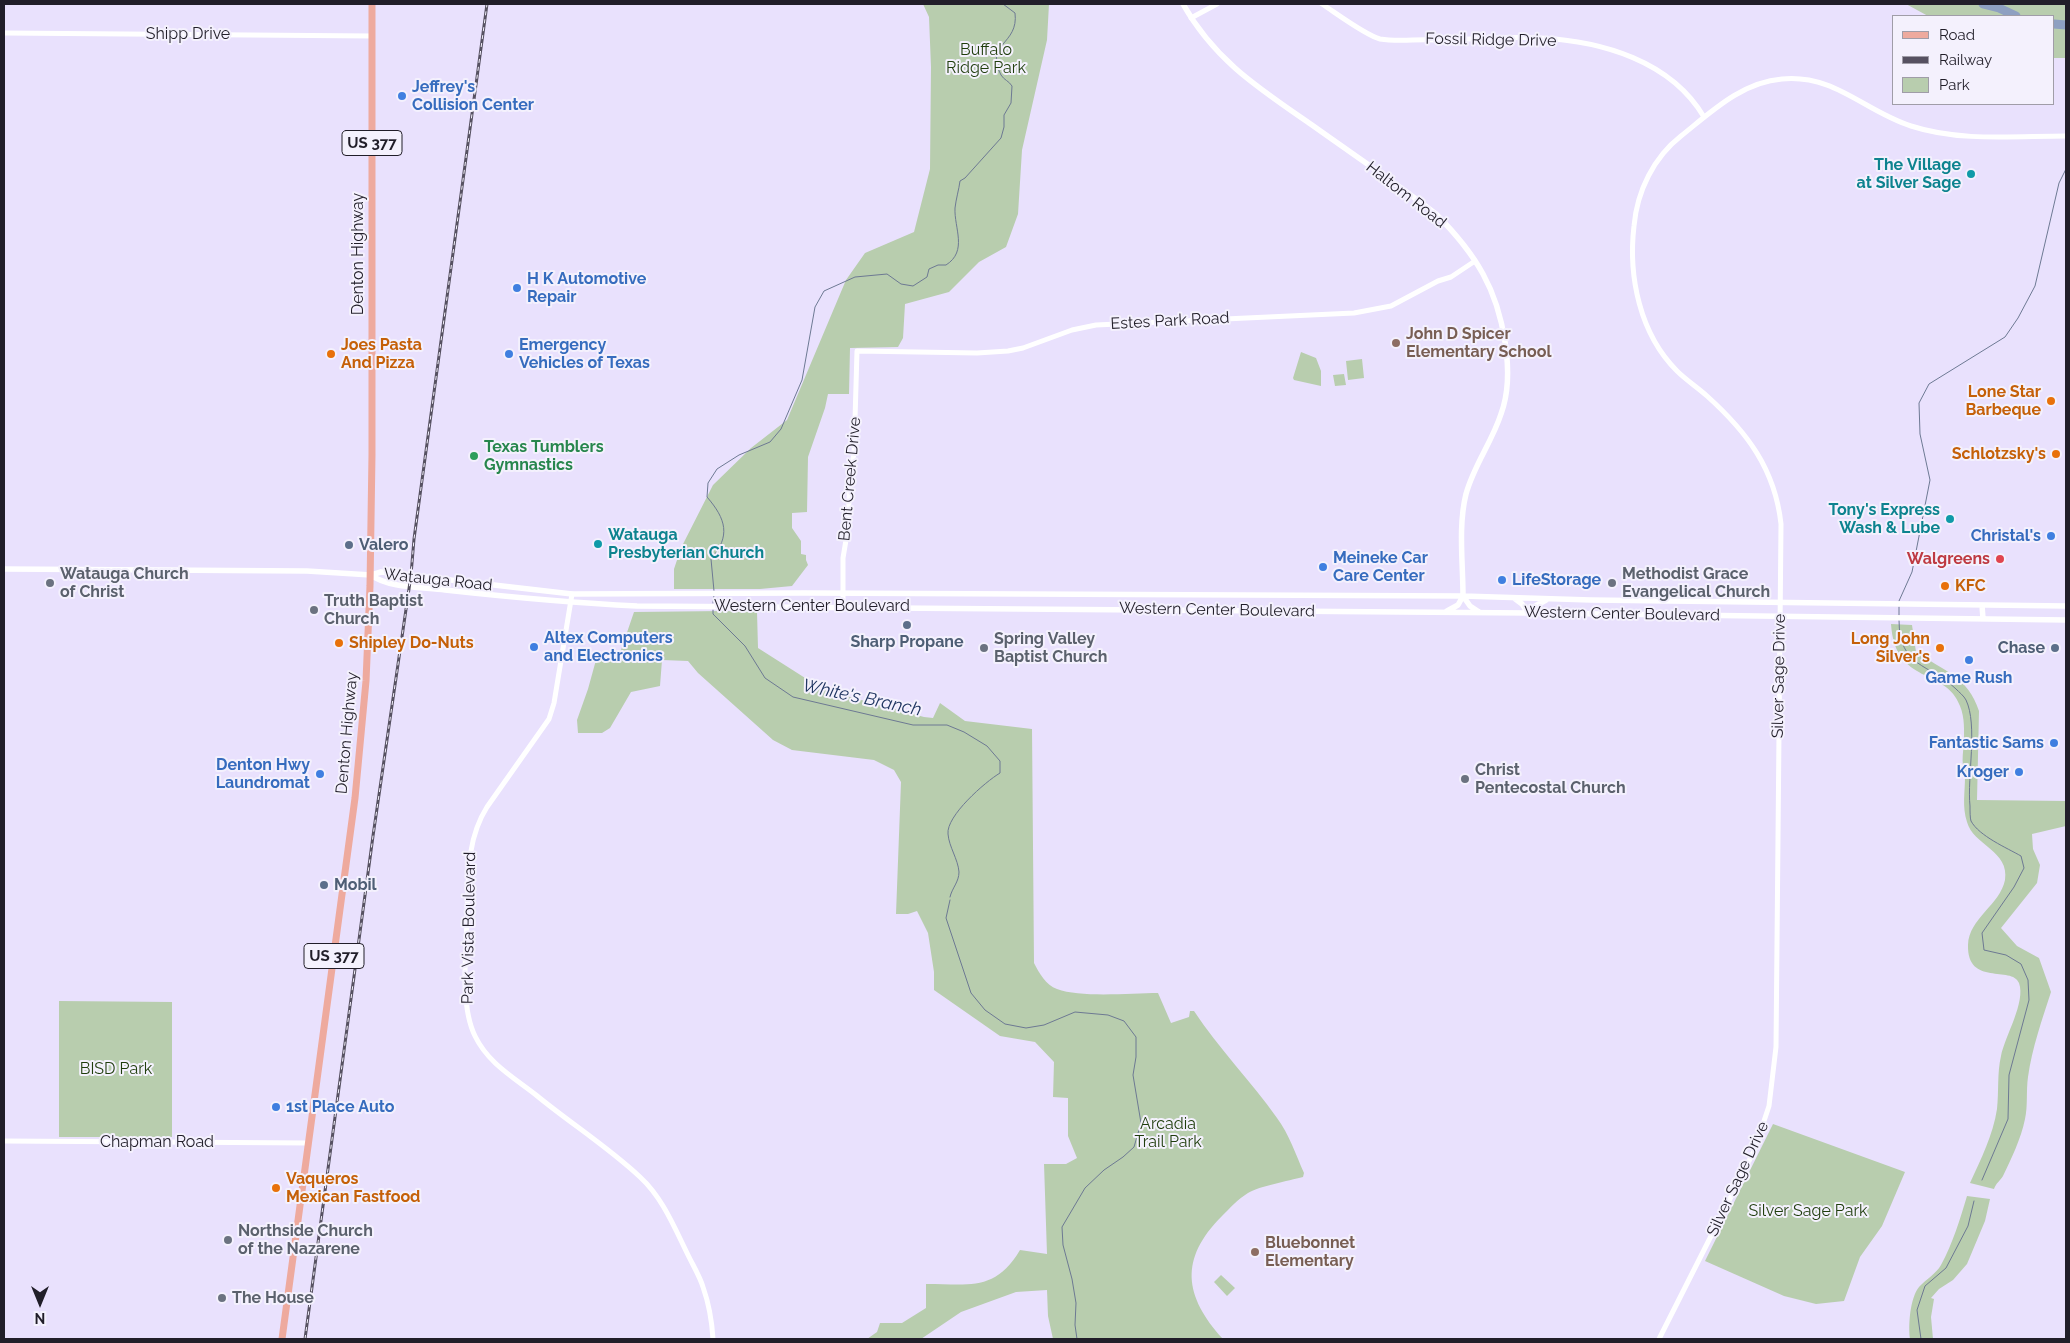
<!DOCTYPE html>
<style>
body{margin:0}
#map{position:relative;width:2070px;height:1343px;overflow:hidden;background:#e9e1fd;font-family:Raleway,sans-serif}
canvas{display:block}
.frame{position:absolute;inset:0;border:5px solid #211e29;pointer-events:none}
.legend{position:absolute;left:1892px;top:15px;width:162px;height:90px;box-sizing:border-box;background:#f4f1fd;border:1px solid #a09da8;margin:0;padding:6px 9px;list-style:none;font-size:15px;color:#211e29}
.legend li{display:flex;align-items:center;gap:10px;height:25px}
.legend b{width:25px;border:1px solid #a09da8}
.north{position:absolute;left:15px;top:1278px;width:50px;height:50px;-webkit-text-stroke:4px #f4f1fd;paint-order:stroke;rotate:180deg;font-size:14px;font-weight:700;line-height:20px;text-align:center;color:#211e29}
.north::after{content:'';display:block;margin:auto;width:18px;height:22px;background:#211e29;clip-path:polygon(50% 0,100% 100%,50% 72%,0 100%)}
</style>
<div id="map">
<canvas width="2070" height="1343"></canvas>
<div class="frame"></div>
<ul class="legend">
<li><b style="height:6px;background:#eeaa9e"></b>Road</li>
<li><b style="height:6px;background:#565161"></b>Railway</li>
<li><b style="height:14px;background:#b8cdae"></b>Park</li>
</ul>
<div class="north">N</div>
</div>
<script>
const g = document.querySelector('canvas').getContext('2d');
g.lineJoin = 'round';
function paint(path, color) {
  g.fillStyle = color;
  g.fill(path, 'evenodd');
}
function strokePath(path, color, width, dash) {
  g.strokeStyle = color;
  g.lineWidth = width;
  g.lineCap = dash ? 'butt' : 'round';
  g.setLineDash(dash || []);
  g.stroke(path);
}
function drawText(font, color, halo, rows, align = 'center') {
  g.font = font + ' Raleway,sans-serif';
  g.lineWidth = 4;
  g.setLineDash([]);
  g.textBaseline = 'middle';
  g.strokeStyle = halo;
  g.fillStyle = color;
  for (const [text, x, y, turn = 0] of rows) {
    g.save();
    g.translate(x, y);
    g.rotate((+turn || 0) * Math.PI / 180);
    g.textAlign = isNaN(turn) ? turn : align;
    if (halo) g.strokeText(text, 0, 0);
    g.fillText(text, 0, 0);
    g.restore();
  }
}
const green = new Path2D(`
 M923,4H1049L1047,40L1022,150L1018,214L1006,247L979,262L949,292L905,304L903,338L898,347L850,348L849,394H828L825,408L808,457L807,512L792,513V528L801,541V554L806,555V560L808,565L792,586L760,589H674V569L681,548L713,485L751,448L787,420L846,280L865,253L914,232L930,169L931,67L929,17Z
 M1906,4H2066V58H2054V16H1928Z
 M1301,352L1316,358L1321,371V386L1294,380L1293,378Z
 M1362,359L1364,378L1348,380L1346,361Z
 M1344,374L1346,385L1335,386L1333,375Z
 M724,611L757,612L758,648L824,690L924,717L933,718L940,703L965,721L1032,729L1034,963C1039,973 1046,985 1057,989C1081,998 1131,993 1158,993L1171,1023L1189,1017L1190,1011H1194C1219,1049 1251,1081 1277,1118C1289,1134 1296,1155 1304,1173L1303,1177C1288,1181 1260,1186 1248,1193C1238,1199 1230,1208 1222,1216C1179,1259 1184,1296 1223,1339H1053L1048,1316L1047,1290L1016,1292L961,1312L921,1339H867L877,1332L880,1323H902L926,1308V1284C969,1284 995,1292 1020,1250L1047,1254L1044,1164H1066L1077,1158L1068,1136V1098L1053,1097L1054,1062L1035,1042L1000,1036L934,990V972L928,933L917,911L908,914H896L901,782L894,770L874,760L792,750L773,740L698,673L688,661L662,660L660,686L631,692L610,728L602,733H578L577,720L588,689L596,660H613L620,653L634,612Z
 M1891,624L1912,625L1916,652C1944,671 1968,677 1979,711L1977,800L2066,801V826L2032,834L2033,849L2040,865L2037,883L2001,928L2017,946L2039,958L2051,992C2042,1020 2032,1048 2028,1077C2026,1091 2028,1106 2025,1119C2021,1139 2011,1159 2003,1176C2000,1181 1996,1183 1994,1189L1970,1183C1981,1159 1993,1135 1997,1109C1999,1091 1997,1073 2001,1056C2005,1036 2026,1002 2019,983C2012,965 1967,987 1968,945C1969,918 2000,905 2005,880C2010,851 1973,845 1967,822C1962,806 1965,793 1965,777C1964,773 1963,770 1963,766C1962,759 1963,751 1964,743C1964,731 1965,718 1960,706C1946,667 1895,686 1891,624Z
 M59,1001L172,1002V1137H59Z
 M1773,1124L1905,1172L1882,1226L1860,1257L1844,1301L1816,1304L1784,1296L1705,1261Z
 M1967,1196L1990,1199L1985,1221L1967,1264L1953,1280L1939,1289L1931,1298L1934,1299L1931,1317L1933,1339H1910C1908,1326 1910,1298 1919,1287C1926,1279 1936,1274 1941,1265C1953,1243 1960,1219 1967,1196Z
 M1221,1275L1235,1288L1227,1296L1214,1282Z`);
const stream = new Path2D(`
 M714,591L711,559C731,536 726,519 707,497L708,483L717,469L739,455L770,442L781,429L802,380L815,307L824,291L855,277L887,274L901,284L913,286L927,277L929,269L938,265H946C968,251 954,228 955,208C956,199 959,189 960,181L965,178L1001,138L1004,127V115L1011,103L1012,86C1009,81 1004,80 1001,75C984,43 1019,45 1015,13L1003,4
 M1899,601L1912,572L1930,480L1920,434L1919,403L1929,384L2005,337L2018,318L2035,286L2059,183L2066,169
 M713,603L714,595
 M1899,607V616
 M713,610V614L745,646L765,678L793,697L913,725H947L964,732L987,746L1000,761V773C985,782 946,816 948,834C949,847 958,859 959,872C959,882 952,888 950,897
 M1899,620C1899,668 1929,663 1956,689C1959,692 1964,696 1966,700C1978,725 1967,777 1970,806C1970,811 1970,818 1971,821C1979,836 2007,848 2021,856L2024,868L2014,887L1982,933L1984,950L2006,955L2021,964L2028,980L2029,1000L2009,1075L2008,1119L1982,1180
 M950,900L946,918L971,993L985,1010L1005,1024L1026,1028L1044,1025L1075,1012L1108,1015L1124,1021L1136,1037V1057L1133,1075L1141,1123L1134,1147L1123,1157L1104,1170L1085,1188L1062,1227L1063,1245L1072,1279L1076,1303L1075,1325L1077,1339
 M1192,1339H1198
 M1921,1339L1917,1310L1925,1286L1946,1268L1968,1226L1974,1201`);
const river = new Path2D(`
 M1983,4L1999,8L2016,16
 M2054,24L2066,25`);
const tertiary = new Path2D(`
 M1322,4C1336,13 1365,35 1380,39C1397,42 1417,39 1434,40C1469,40 1505,36 1540,38C1602,41 1671,61 1704,117
 M1191,18L1217,4
 M4,33L372,36
 M572,594L554,703L549,719L487,807C465,842 469,881 467,920C466,953 460,1006 475,1036C488,1063 513,1077 536,1095C570,1123 608,1147 640,1177C663,1198 675,1229 689,1257C694,1267 700,1277 703,1287C709,1304 712,1322 713,1339
 M843,606V558L848,528L850,472L854,454L857,351L977,353L1008,351L1023,348L1072,330L1096,325L1354,313L1391,306L1438,281L1451,277L1475,261
 M4,1141L309,1143
 M1659,1339L1754,1151L1769,1106L1776,1047L1781,524C1775,469 1747,432 1707,396C1697,387 1686,380 1677,371C1640,334 1628,277 1634,226C1637,191 1654,157 1681,136C1711,112 1742,82 1782,79C1835,74 1864,111 1911,126C1960,142 2015,136 2066,136`);
const secondary = new Path2D(`
 M1183,4C1215,61 1260,89 1312,125C1354,155 1396,183 1436,214C1454,232 1471,252 1483,274C1503,310 1516,374 1501,414C1492,442 1474,465 1466,494C1458,526 1463,563 1463,596L1458,605L1447,611
 M4,569L307,571L371,575L381,572L572,594L804,593L1463,596L1591,600L2066,606
 M371,575C388,588 423,587 445,590C509,597 573,603 637,606L1528,613L2066,620
 M1463,596L1470,606L1479,612
 M1514,598L1522,604L1528,613
 M1982,605L1983,619
 M1528,613L1532,608L1546,600`);
const primary = new Path2D(`
 M282,1339L355,798L366,681L370,586L372,454V4`);
const rail = new Path2D(`
 M305,1339L373,836L411,575L414,539L487,4`);
const markers = [
 [402,96,5,"#3f7fe0"],
 [1971,174,5,"#0f9aa8"],
 [517,288,5,"#3f7fe0"],
 [1396,343,5,"#8d6e63"],
 [331,354,5,"#e8710a"],
 [509,354,5,"#3f7fe0"],
 [2051,401,5,"#e8710a"],
 [2056,454,5,"#e8710a"],
 [474,456,5,"#2e9e5b"],
 [1950,519,5,"#0f9aa8"],
 [2051,536,5,"#3f7fe0"],
 [598,544,5,"#0f9aa8"],
 [349,545,5,"#5c6f8a"],
 [2000,559,5,"#e0444e"],
 [1323,567,5,"#3f7fe0"],
 [1502,580,5,"#3f7fe0"],
 [50,583,5,"#6b7280"],
 [1612,583,5,"#6b7280"],
 [1945,586,5,"#e8710a"],
 [314,610,5,"#6b7280"],
 [907,625,5,"#5c6f8a"],
 [339,643,5,"#e8710a"],
 [534,647,5,"#3f7fe0"],
 [984,648,5,"#6b7280"],
 [1940,648,5,"#e8710a"],
 [2055,648,5,"#5c6f8a"],
 [1969,660,5,"#3f7fe0"],
 [2054,743,5,"#3f7fe0"],
 [2019,772,5,"#3f7fe0"],
 [320,774,5,"#3f7fe0"],
 [1465,779,5,"#6b7280"],
 [324,885,5,"#5c6f8a"],
 [276,1107,5,"#3f7fe0"],
 [276,1188,5,"#e8710a"],
 [228,1240,5,"#6b7280"],
 [1255,1252,5,"#8d6e63"],
 [222,1298,5,"#6b7280"]
];
const shields = [
 [372,143,60],
 [334,956,60]
];
const shieldNames = [
 ["US 377",372,143],
 ["US 377",334,956]
];
const streetNames = [
 ["Shipp Drive",188,34],
 ["Fossil Ridge Drive",1491,40,1],
 ["Haltom Road",1406,195,38],
 ["Denton Highway",358,254,-90],
 ["Estes Park Road",1170,321,-3],
 ["Bent Creek Drive",850,479,-85],
 ["Watauga Road",438,580,6],
 ["Western Center Boulevard",812,606],
 ["Western Center Boulevard",1217,610,1],
 ["Western Center Boulevard",1622,614,1],
 ["Silver Sage Drive",1779,676,-89],
 ["Denton Highway",347,733,-85],
 ["Park Vista Boulevard",469,928,-89],
 ["Chapman Road",157,1142],
 ["Silver Sage Drive",1738,1179,-65]
];
const parkNames = [
 ["Buffalo",986,50],
 ["Ridge Park",986,68],
 ["BISD Park",116,1069],
 ["Arcadia",1168,1124],
 ["Trail Park",1168,1142],
 ["Silver Sage Park",1808,1211]
];
const shopNames = [
 ["Jeffrey's",412,87],
 ["Collision Center",412,105],
 ["H K Automotive",527,279],
 ["Repair",527,297],
 ["Emergency",519,345],
 ["Vehicles of Texas",519,363],
 ["Christal's",2041,536,"right"],
 ["Meineke Car",1333,558],
 ["Care Center",1333,576],
 ["LifeStorage",1512,580],
 ["Altex Computers",544,638],
 ["and Electronics",544,656],
 ["Game Rush",1969,678,"center"],
 ["Fantastic Sams",2044,743,"right"],
 ["Denton Hwy",310,765,"right"],
 ["Laundromat",310,783,"right"],
 ["Kroger",2009,772,"right"],
 ["1st Place Auto",286,1107]
];
const cultureNames = [
 ["The Village",1961,165],
 ["at Silver Sage",1961,183],
 ["Tony's Express",1940,510],
 ["Wash & Lube",1940,528],
 ["Watauga",608,535,"left"],
 ["Presbyterian Church",608,553,"left"]
];
const educationNames = [
 ["John D Spicer",1406,334],
 ["Elementary School",1406,352],
 ["Bluebonnet",1265,1243],
 ["Elementary",1265,1261]
];
const foodNames = [
 ["Joes Pasta",341,345],
 ["And Pizza",341,363],
 ["Lone Star",2041,392,"right"],
 ["Barbeque",2041,410,"right"],
 ["Schlotzsky's",2046,454,"right"],
 ["KFC",1955,586],
 ["Long John",1930,639,"right"],
 ["Silver's",1930,657,"right"],
 ["Shipley Do-Nuts",349,643],
 ["Vaqueros",286,1179],
 ["Mexican Fastfood",286,1197]
];
const leisureNames = [
 ["Texas Tumblers",484,447],
 ["Gymnastics",484,465]
];
const serviceNames = [
 ["Valero",359,545],
 ["Sharp Propane",907,642,"center"],
 ["Chase",2045,648,"right"],
 ["Mobil",334,885]
];
const healthNames = [
 ["Walgreens",1990,559]
];
const worshipNames = [
 ["Watauga Church",60,574],
 ["of Christ",60,592],
 ["Methodist Grace",1622,574],
 ["Evangelical Church",1622,592],
 ["Truth Baptist",324,601],
 ["Church",324,619],
 ["Spring Valley",994,639],
 ["Baptist Church",994,657],
 ["Christ",1475,770],
 ["Pentecostal Church",1475,788],
 ["Northside Church",238,1231],
 ["of the Nazarene",238,1249],
 ["The House",232,1298]
];
const waterNames = [
 ["White's Branch",862,698,12]
];
paint(green, '#b8cdae');
strokePath(stream, '#6d7993', 1);
strokePath(river, '#8ea0c1', 9);
strokePath(tertiary, '#fff', 5);
strokePath(secondary, '#fff', 5.5);
strokePath(primary, '#eeaa9e', 7);
strokePath(rail, '#565161', 3);
strokePath(rail, '#f4f1fd', 1, [4]);
for (const [x, y, r, color] of markers) {
  const dot = new Path2D();
  dot.arc(x, y, r, 0, 2 * Math.PI);
  g.fillStyle = color;
  g.fill(dot);
  strokePath(dot, '#f4f1fd', 2);
}
for (const [x, y, w] of shields) {
  const box = new Path2D();
  box.roundRect(x - w / 2, y - 12.5, w, 25, 4);
  g.fillStyle = '#f4f1fd';
  g.fill(box);
  strokePath(box, '#211e29', 1);
}
drawText('bold 15px', '#211e29', null, shieldNames);
drawText('16px', '#211e29', '#f4f1fd', streetNames);
drawText('16px', '#1f3d0c', '#f4f1fd', parkNames);
drawText('bold 16px', '#366cbe', '#f4f1fd', shopNames, 'left');
drawText('bold 16px', '#0d838f', '#f4f1fd', cultureNames, 'right');
drawText('bold 16px', '#785e54', '#f4f1fd', educationNames, 'left');
drawText('bold 16px', '#c56008', '#f4f1fd', foodNames, 'left');
drawText('bold 16px', '#27864d', '#f4f1fd', leisureNames, 'left');
drawText('bold 16px', '#4e5e75', '#f4f1fd', serviceNames, 'left');
drawText('bold 16px', '#be3a42', '#f4f1fd', healthNames, 'right');
drawText('bold 16px', '#5b616d', '#f4f1fd', worshipNames, 'left');
drawText('italic 18px', '#203662', '#f4f1fd', waterNames);
</script>
